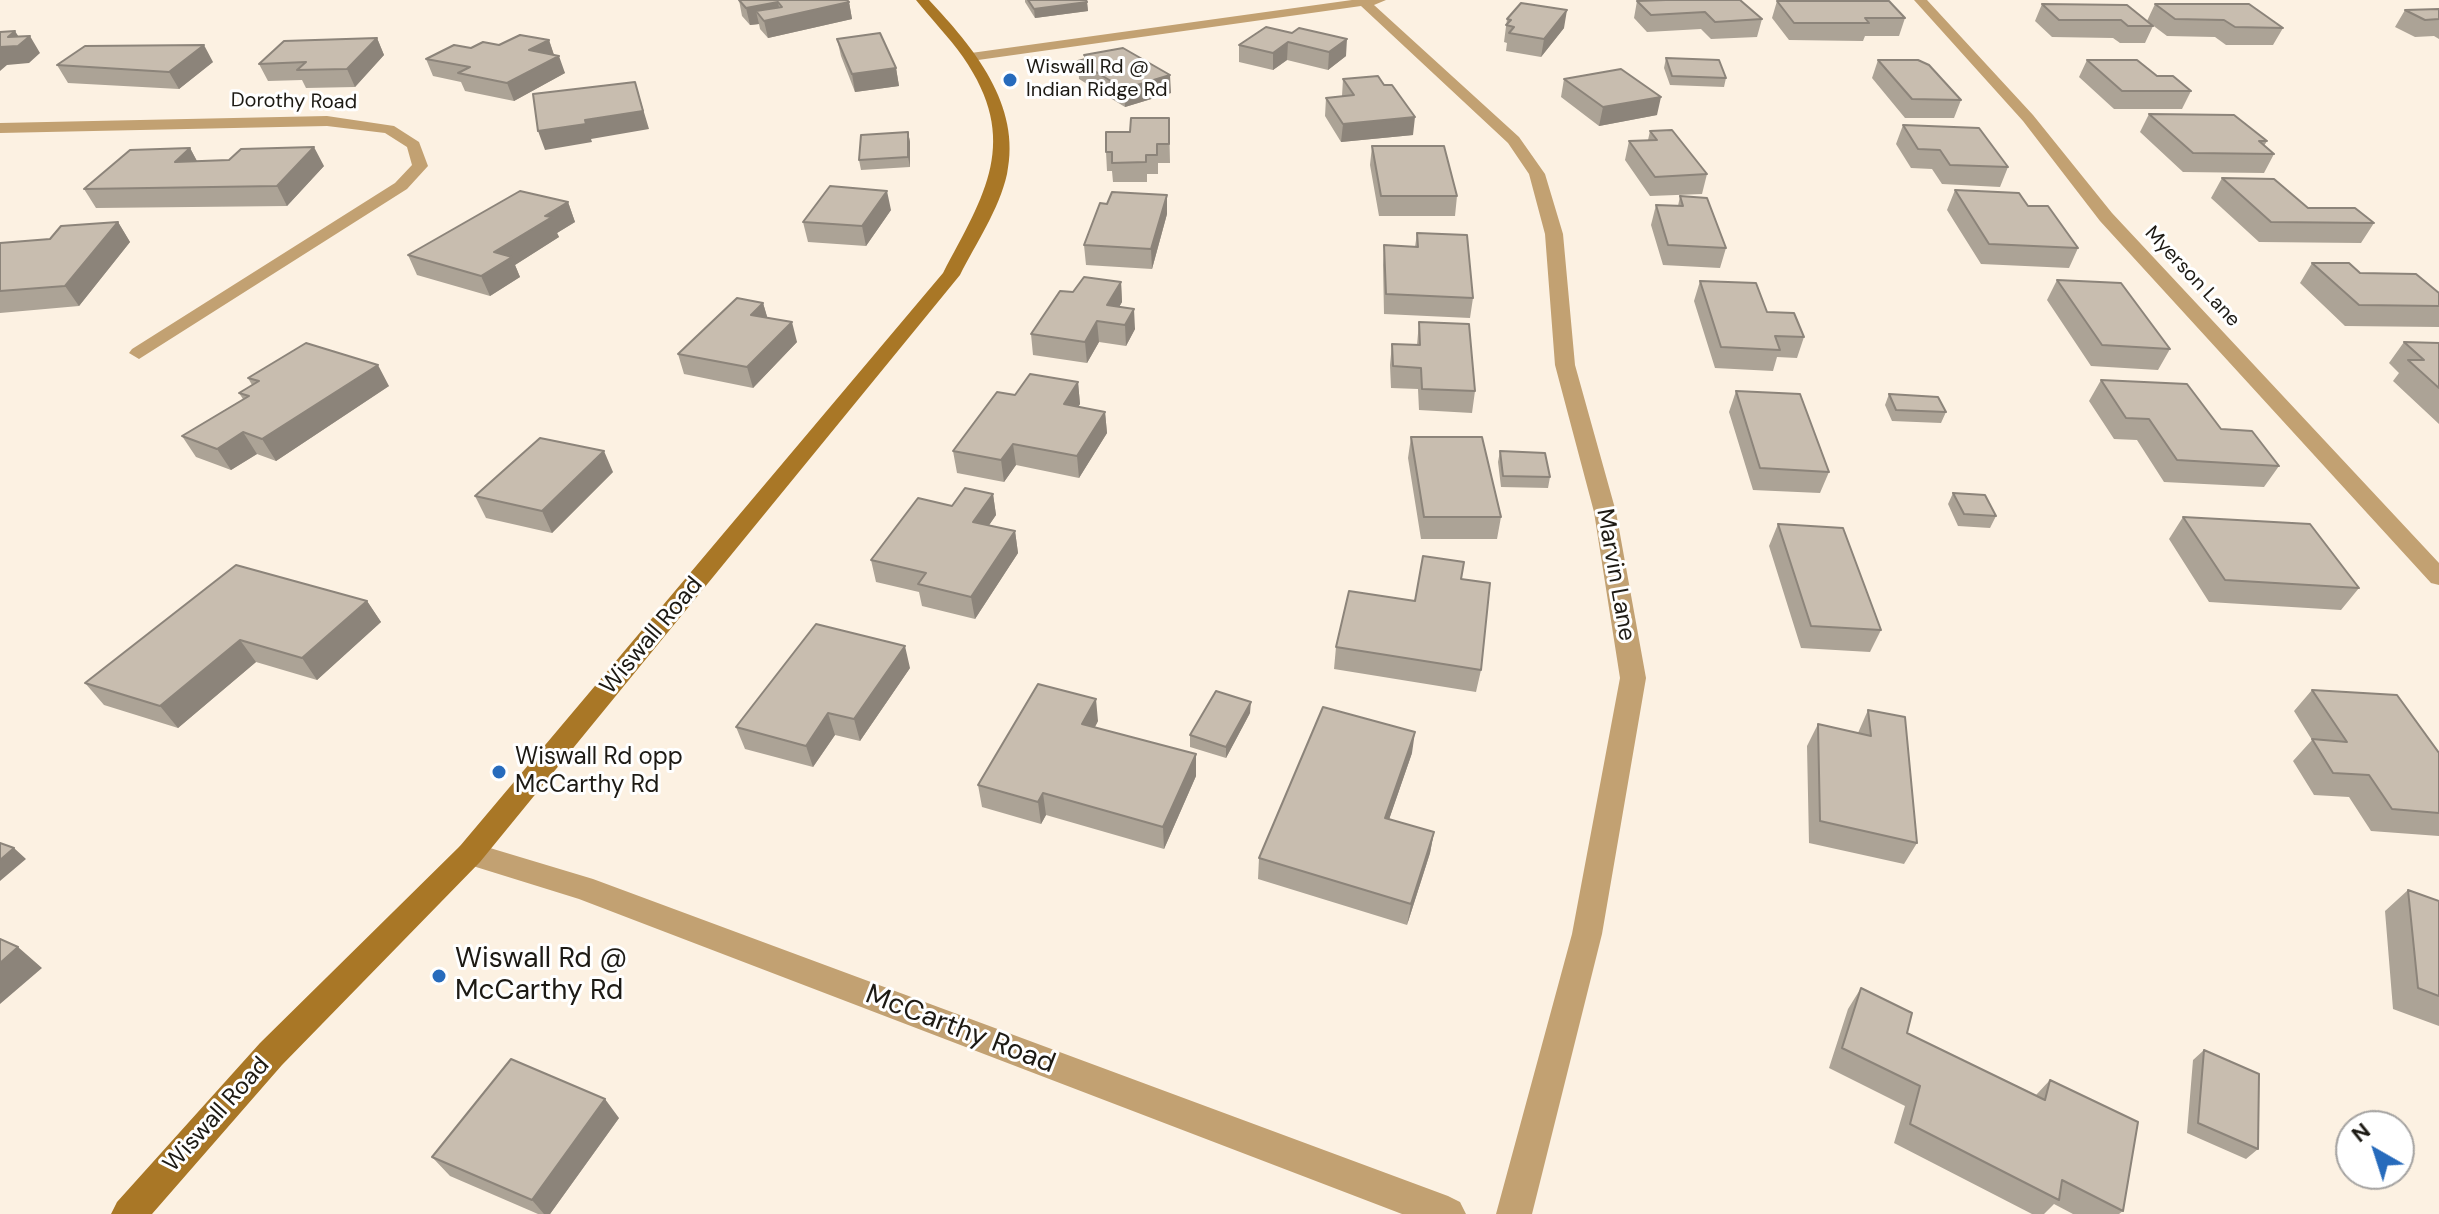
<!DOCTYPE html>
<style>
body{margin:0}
#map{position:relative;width:2439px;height:1214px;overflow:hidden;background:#fcf1e2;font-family:"DM Sans",sans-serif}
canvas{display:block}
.north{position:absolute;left:2335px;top:1110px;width:80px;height:80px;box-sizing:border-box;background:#fff;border:2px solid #a5a3a1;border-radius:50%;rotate:321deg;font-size:22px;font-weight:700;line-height:32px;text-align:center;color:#1d1a14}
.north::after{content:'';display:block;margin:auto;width:28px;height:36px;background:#276bbc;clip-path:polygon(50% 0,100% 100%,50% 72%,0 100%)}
</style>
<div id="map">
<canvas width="2439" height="1214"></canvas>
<div class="north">N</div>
</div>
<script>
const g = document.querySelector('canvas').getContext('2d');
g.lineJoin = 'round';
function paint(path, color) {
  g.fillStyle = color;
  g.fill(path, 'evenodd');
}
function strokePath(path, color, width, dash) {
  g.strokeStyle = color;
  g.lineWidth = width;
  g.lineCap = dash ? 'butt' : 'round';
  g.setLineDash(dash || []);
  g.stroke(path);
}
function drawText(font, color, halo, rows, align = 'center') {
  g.font = font + ' "DM Sans",sans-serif';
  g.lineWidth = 6;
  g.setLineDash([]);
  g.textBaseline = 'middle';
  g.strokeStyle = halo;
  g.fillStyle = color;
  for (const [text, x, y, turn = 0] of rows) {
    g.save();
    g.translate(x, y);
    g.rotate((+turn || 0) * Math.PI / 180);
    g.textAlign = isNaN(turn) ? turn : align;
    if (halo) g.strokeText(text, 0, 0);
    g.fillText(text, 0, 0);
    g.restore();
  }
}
const street = new Path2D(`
 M1352,0H1386L1374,5L1519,137L1545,174L1563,234L1575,365L1616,512L1646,678L1602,934L1532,1214H1496L1572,934L1620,678L1594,512L1555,365L1545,234L1529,174L1508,143L1361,6L971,61L964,57L971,53Z
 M1914,0H1927L2033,115L2112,213L2439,563V585L2431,583L2100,221L2023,121Z
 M327,116L394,126L419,142L428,166L407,189L139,359L129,353L132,349L395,183L412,165L407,147L385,133L327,126L0,133V123Z
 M470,842L593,879L1448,1196L1460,1202L1466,1214H1402L579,899L460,862L456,854L460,846Z`);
const secondary = new Path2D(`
 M916,0H929C973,47 1022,105 1007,174C999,210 976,243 960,275L480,862L282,1065L152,1214H111L117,1202L260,1043L460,846L943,273C985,194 1021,141 963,57C949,37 931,19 916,0Z`);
const wall = new Path2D(`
 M739,0L849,2L852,19L768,38L760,29L759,24L750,25L742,16Z
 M1025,0H1086L1087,2L1088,11L1035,18L1025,2Z
 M1637,1L1762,19L1757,37L1711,39L1701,29L1647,32L1634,18Z
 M1777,1L1905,18L1899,36H1865L1863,41L1789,40L1772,18Z
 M2042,4L2153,26L2145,43H2120L2113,38L2052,37L2035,21Z
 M2155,4L2283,28L2273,45H2226L2215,37L2167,36L2147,21Z
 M2439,9V39L2434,36L2415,37L2395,27L2405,10Z
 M1507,19L1564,28L1541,57L1506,51L1507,43L1504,42Z
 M1266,27L1346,56L1328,70L1287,60L1273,70L1239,62V45Z
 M377,38L384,55L355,87L306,88L302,80L268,81L259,64Z
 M837,39L896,68L899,86L855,92L841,56Z
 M549,40L554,55L565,73L514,101L465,91L461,82L433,76L426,59L471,48Z
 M1084,55L1171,93L1125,107L1079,79L1078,61L1084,59Z
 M1666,58L1726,78L1724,87L1670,85L1664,68Z
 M1878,60L1961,100L1954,118H1905L1872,78Z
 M2087,60L2191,91L2182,109H2114L2079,77Z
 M213,62L179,89L68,83L57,65Z
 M1343,79L1413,135L1341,142L1325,116L1326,98L1342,96Z
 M1564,79L1657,115L1599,126L1561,97Z
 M2149,114L2267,141L2264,146L2274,154L2264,173L2183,172L2140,132Z
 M1169,118L1170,163H1158V174H1147V182H1113L1112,171H1107L1106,152L1130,132Z
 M1903,125L2008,167L2000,187L1942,184L1932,169L1911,168L1896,144Z
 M1650,131L1707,174L1702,194L1650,196L1625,160L1629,141L1648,140Z
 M908,132L910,142V167L861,170L859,160Z
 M1372,146L1457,196L1455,216H1379L1370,165Z
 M190,148L197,161L229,160L324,166L287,206L96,208L84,189Z
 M2222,178L2308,208L2374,223L2361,243L2259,242L2211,198Z
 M1955,190L2028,206L2078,248L2069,268L1981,264L1947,210Z
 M1680,196L1726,248L1720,268L1663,265L1651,225L1656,205L1678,206Z
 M568,202L575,222L557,233L559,237L515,265L520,277L490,296L417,275L408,255Z
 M891,210L866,246L808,242L803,222Z
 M1167,214L1152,269L1086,265L1084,245Z
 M118,222L130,242L79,306L0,313V243L50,239Z
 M1417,233L1473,298L1470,318L1384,314L1383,265L1384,245L1415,247Z
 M2312,263L2439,293V327L2345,326L2300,283Z
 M2057,280L2170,349L2158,370L2091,366L2047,300Z
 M1700,281L1767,312L1804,337L1797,358L1777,357L1773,371L1715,368L1694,301Z
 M1121,282L1122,302L1119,307L1135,329L1126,346L1099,342L1087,363L1033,355L1031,334L1073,292Z
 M763,303L767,317L797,342L753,388L684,374L678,354Z
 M1419,322L1475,391L1472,413L1419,410L1418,389L1391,388L1390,365L1392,344L1417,345Z
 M2404,342L2439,343V424L2393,381L2399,373L2389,363Z
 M248,378L389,386L276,461L257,454L231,470L196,457L182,436L243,399L239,393L252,385Z
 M2101,380L2221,429L2279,466L2264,487L2164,482L2137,440L2114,439L2089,401Z
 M1078,382L1080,404L1078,407L1105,412L1107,433L1079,478L1016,465L1004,482L957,473L953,451L1015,395Z
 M1736,391L1829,472L1820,493L1753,490L1729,412Z
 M1889,394L1946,412L1941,423L1892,421L1885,405Z
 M1411,437L1501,517L1497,539H1421L1408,458Z
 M1500,451L1550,477L1548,488L1501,487L1498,462Z
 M613,472L552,533L486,518L475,496Z
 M1953,493L1996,516L1990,528L1958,526L1948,504Z
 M993,494L996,515L989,525L1015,531L1018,553L975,619L922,606L919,592L876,582L871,560L952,506Z
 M2183,517L2359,588L2341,610L2209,602L2169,539Z
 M1778,524L1881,630L1870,652L1801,648L1769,546Z
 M1461,579L1481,670L1476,692L1334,669L1336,647L1415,601Z
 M367,601L381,622L317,680L256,662L178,728L104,705L85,683Z
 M910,668L860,741L835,735L813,767L745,749L736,727Z
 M2312,690L2439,753V836L2371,831L2349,797L2314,795L2293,761L2312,740L2294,711Z
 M1868,710L1917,843L1904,864L1809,843L1807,746L1818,724L1858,733Z
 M1250,713L1226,758L1190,747V735Z
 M1098,721L1095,727L1196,776L1164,849L1046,815L1041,824L982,807L978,785Z
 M1412,753L1389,819L1434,832L1430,853L1407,925L1258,879L1259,858Z
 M2408,890L2439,901V1026L2393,1009L2385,911Z
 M1861,988L1907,1033L2036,1095L2050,1080L2123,1211L2119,1214H2073L2054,1204L2044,1214H2032L1894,1143L1905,1106L1829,1068L1848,1009Z
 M2204,1050L2258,1149L2246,1159L2187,1133L2193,1060Z
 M619,1118L550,1214H538L450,1176L432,1157Z`);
const shadedWall = new Path2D(`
 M778,2L781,17L849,2L852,19L768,38L764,21L756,11L759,24L750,25L746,8Z
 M1087,2L1088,11L1035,18L1034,9Z
 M1567,10L1564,28L1541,57L1544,39Z
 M15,31L22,42L30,36L40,53L29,63L7,65L0,71V47Z
 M377,38L384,55L355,87L347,69Z
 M1347,39L1346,56L1328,70L1329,52Z
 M549,40L555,58L529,50Z
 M1288,42L1287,60L1273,70V53Z
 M204,45L213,62L179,89L169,72Z
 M559,56L565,73L514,101L507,83Z
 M896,68L899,86L855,92L852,74Z
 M1170,75L1171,93L1125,107L1124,89Z
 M635,82L649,129L591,139L592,142L545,150L538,131L585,120Z
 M1661,97L1657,115L1599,126L1603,107Z
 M1415,117L1413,135L1341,142L1343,124Z
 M908,132L910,142V167L908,157Z
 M314,147L324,166L287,206L277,186Z
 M190,148L200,167L175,162Z
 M887,191L891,210L866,246L862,226Z
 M1167,195V214L1152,269L1151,249Z
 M568,202L575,222L557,233L559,237L515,265L520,277L490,296L481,276L494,252L545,216Z
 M118,222L130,242L79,306L65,286Z
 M1121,282L1122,302L1110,323L1107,305Z
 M763,303L769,323L751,315Z
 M1134,309L1135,329L1126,346L1125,325Z
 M1097,321L1099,342L1087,363L1085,342Z
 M792,322L797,342L753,388L747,367Z
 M378,365L389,386L276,461L262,439Z
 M1078,382L1080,404L1066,425L1064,404Z
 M1105,412L1107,433L1079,478L1077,456Z
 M243,432L257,454L231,470L217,449Z
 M1013,444L1016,465L1004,482L1001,460Z
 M604,451L613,472L552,533L542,511Z
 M993,494L996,515L977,543L973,522Z
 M1015,531L1018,553L975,619L971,597Z
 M367,601L381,622L317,680L302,658Z
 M240,640L256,662L178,728L160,706Z
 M905,646L910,668L860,741L854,719Z
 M1096,699L1098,721L1085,745L1082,724Z
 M1251,702L1250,713L1226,758V747Z
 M828,713L835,735L813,767L806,746Z
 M1415,732L1412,753L1382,840L1385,818Z
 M1196,754V776L1164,849L1163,827Z
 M1043,793L1046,815L1041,824L1038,802Z
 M1434,832L1430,853L1407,925L1411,904Z
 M14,848L26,859L0,881V860Z
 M18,947L42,968L0,1004V963Z
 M605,1099L619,1118L550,1214H544L532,1200Z`);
const building = new Path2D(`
 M739,0H847L849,2L764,21L756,11L782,7L778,2L746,8Z
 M1028,0H1086L1087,2L1034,9Z
 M1666,0H1740L1762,19L1715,22L1705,12L1651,15L1637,1Z
 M1777,1H1889L1905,18H1865L1869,23H1794Z
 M1521,3L1567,10L1544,39L1509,33L1514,27L1506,25L1511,20L1507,19Z
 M2042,4L2127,5L2153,26H2128L2121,20H2059Z
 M2155,4H2249L2283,28L2235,27L2224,20L2175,19Z
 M2439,9V19L2425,20L2405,10Z
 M1266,27L1292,33L1299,28L1347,39L1329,52L1288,42L1273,53L1239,45Z
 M15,31L8,37L30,36L18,46L0,47V32Z
 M880,33L896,68L852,74L837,39Z
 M520,35L549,40L529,50L559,56L507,83L458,73L470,67L426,59L454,45L471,48L483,42L499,45Z
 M377,38L347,69L297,70L306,62L259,64L284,41Z
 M204,45L169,72L57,65L85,46Z
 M1123,48L1170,75L1124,89L1078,61L1089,58L1084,55Z
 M1666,58L1719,60L1726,78L1672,76Z
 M1878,60H1918L1929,65L1961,100L1912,99Z
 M2087,60H2137L2157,76H2173L2191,91H2122Z
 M1621,69L1661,97L1603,107L1564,79Z
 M1378,76L1384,85H1392L1415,117L1343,124L1326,98L1354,95L1343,79Z
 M635,82L643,111L585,120L586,124L538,131L533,94Z
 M2149,114L2234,115L2267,141H2259L2274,154L2193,153Z
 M1131,118H1169V144H1157V155H1146V162L1112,163V152H1106V132H1130Z
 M1903,125L1979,128L2008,167L1950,165L1940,150L1918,149Z
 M1672,130L1707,174L1655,177L1629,141L1657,140L1650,131Z
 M908,132V157L859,160L861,135Z
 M1372,146H1444L1457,196H1381Z
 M314,147L277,186L84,189L130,150L190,148L175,162L229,160L241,149Z
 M2222,178L2274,179L2308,208H2355L2374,223L2271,222Z
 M830,186L887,191L862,226L803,222Z
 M1955,190L2019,193L2028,206H2048L2078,248L1989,244Z
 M520,191L568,202L545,216L552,217L494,252L512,257L481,276L408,255Z
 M1112,192L1167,195L1151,249L1084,245L1100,203L1107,204Z
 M1680,196L1707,198L1726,248L1668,245L1656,205L1683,206Z
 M118,222L65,286L0,291V243L50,239L61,226Z
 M1417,233L1467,235L1473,298L1386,294L1384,245L1418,247Z
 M2312,263H2349L2360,273L2416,274L2439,293V306L2359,305Z
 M1084,277L1121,282L1107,305L1134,309L1125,325L1097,321L1085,342L1031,334L1060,291L1073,292Z
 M2057,280L2121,283L2170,349L2102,345Z
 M1700,281L1756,283L1767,312L1794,313L1804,337L1775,336L1780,350L1721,347Z
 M737,298L763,303L751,315L792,322L747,367L678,354Z
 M1419,322L1469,324L1475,391L1422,389L1421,368L1393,366L1392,344L1420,345Z
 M2404,342L2439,343V388L2408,360H2424Z
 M306,343L378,365L262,439L243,432L217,449L182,436L249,396L239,393L259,381L248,378Z
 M1030,374L1078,382L1064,404L1105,412L1077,456L1013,444L1001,460L953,451L997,392L1015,395Z
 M2101,380L2187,384L2221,429L2252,431L2279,466L2177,460L2149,419L2126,418Z
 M1736,391L1800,394L1829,472L1760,468Z
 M1889,394L1938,397L1946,412L1896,410Z
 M1411,437H1482L1501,517H1424Z
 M540,438L604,451L542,511L475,496Z
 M1500,451L1545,453L1550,477L1503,476Z
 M965,488L993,494L973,522L1015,531L971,597L918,584L926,573L871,560L918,498L952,506Z
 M1953,493L1985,495L1996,516L1964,514Z
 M2183,517L2310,524L2359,588L2225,580Z
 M1778,524L1843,528L1881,630L1811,626Z
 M1423,556L1464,562L1461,579L1490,583L1481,670L1336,647L1349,591L1415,601Z
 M236,565L367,601L302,658L240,640L160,706L85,683Z
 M816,624L905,646L854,719L828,713L806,746L736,727Z
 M1038,684L1096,699L1082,724L1196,754L1163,827L1043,793L1038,802L978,785Z
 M2312,690L2397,695L2439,753V813L2392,809L2369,775L2333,773L2312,739L2347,742Z
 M1216,691L1251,702L1226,747L1190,735Z
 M1323,707L1415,732L1385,818L1434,832L1411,904L1259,858Z
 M1868,710L1905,717L1917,843L1820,821L1818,724L1871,736Z
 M0,843L14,848L0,860Z
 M2408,890L2439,901V996L2418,988Z
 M0,939L18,947L0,963Z
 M1861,988L1912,1013L1907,1033L2045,1100L2050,1080L2138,1122L2123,1211L2062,1180L2059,1200L1910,1124L1920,1086L1842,1048Z
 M2204,1050L2259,1074L2258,1149L2198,1123Z
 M511,1059L605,1099L532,1200L432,1157Z`);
const markers = [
 [1010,80,8,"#276bbc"],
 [499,772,8,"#276bbc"],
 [439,976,8,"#276bbc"]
];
const farPoinames = [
 ["Wiswall Rd @",1026,68],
 ["Indian Ridge Rd",1026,91]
];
const farStreetnames = [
 ["Dorothy Road",294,102,1],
 ["Myerson Lane",2192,277,47]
];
const streetNames = [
 ["Marvin Lane",1615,575,80],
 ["Wiswall Road",652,636,-50],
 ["Wiswall Road",217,1115,-48]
];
const poiNames = [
 ["Wiswall Rd opp",515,758],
 ["McCarthy Rd",515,786]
];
const nearPoinames = [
 ["Wiswall Rd @",455,960],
 ["McCarthy Rd",455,992]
];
const nearStreetnames = [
 ["McCarthy Road",960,1030,21]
];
paint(street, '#c2a172');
paint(secondary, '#a97726');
paint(wall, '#aca396');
paint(shadedWall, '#8c847a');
paint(building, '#c8bdaf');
strokePath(building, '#8c847a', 2);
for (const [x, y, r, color] of markers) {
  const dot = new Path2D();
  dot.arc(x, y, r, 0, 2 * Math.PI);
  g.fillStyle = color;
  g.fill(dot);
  strokePath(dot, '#fff', 3);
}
drawText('20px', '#1d1a14', '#fff', farPoinames, 'left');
drawText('20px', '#1d1a14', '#fff', farStreetnames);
drawText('24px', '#1d1a14', '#fff', streetNames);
drawText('24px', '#1d1a14', '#fff', poiNames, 'left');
drawText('28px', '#1d1a14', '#fff', nearPoinames, 'left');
drawText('28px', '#1d1a14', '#fff', nearStreetnames);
</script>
